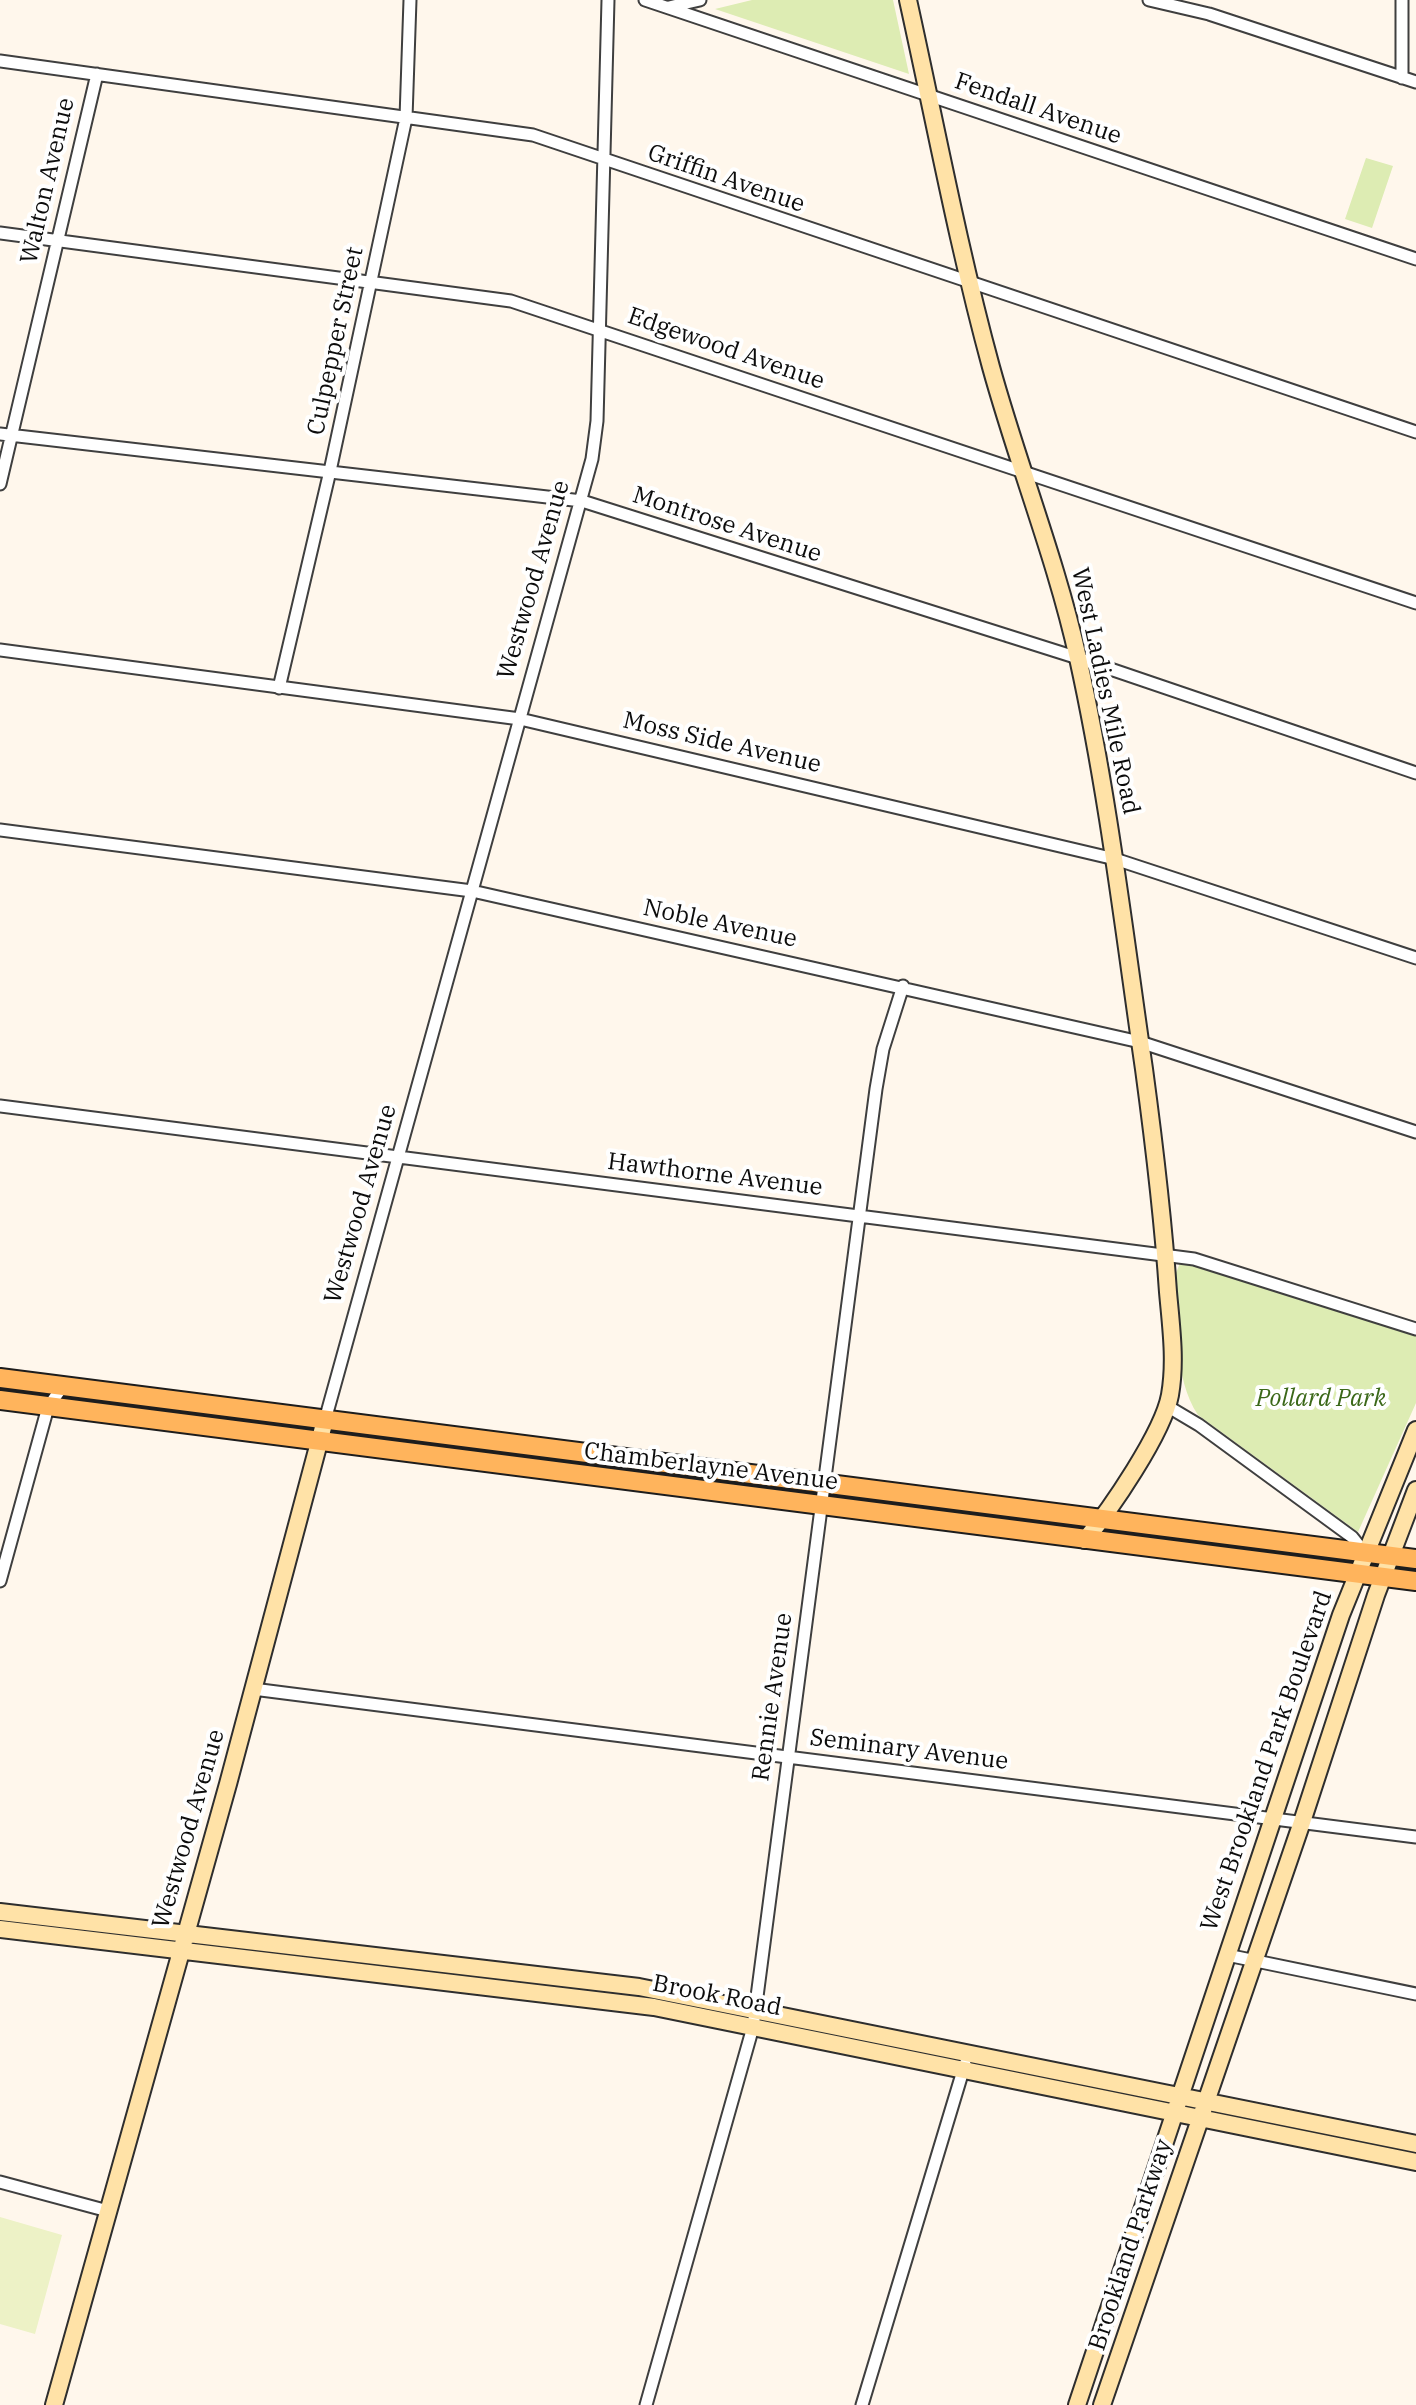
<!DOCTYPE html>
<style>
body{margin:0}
canvas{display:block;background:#fff7ec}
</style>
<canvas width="1416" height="2405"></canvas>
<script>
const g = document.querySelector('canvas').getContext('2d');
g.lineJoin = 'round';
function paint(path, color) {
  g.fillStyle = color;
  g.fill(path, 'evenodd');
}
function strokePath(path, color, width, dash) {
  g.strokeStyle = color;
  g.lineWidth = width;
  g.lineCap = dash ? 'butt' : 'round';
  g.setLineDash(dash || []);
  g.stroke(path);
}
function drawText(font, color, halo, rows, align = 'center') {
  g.font = font + ' "IBM Plex Serif",serif';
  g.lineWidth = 8;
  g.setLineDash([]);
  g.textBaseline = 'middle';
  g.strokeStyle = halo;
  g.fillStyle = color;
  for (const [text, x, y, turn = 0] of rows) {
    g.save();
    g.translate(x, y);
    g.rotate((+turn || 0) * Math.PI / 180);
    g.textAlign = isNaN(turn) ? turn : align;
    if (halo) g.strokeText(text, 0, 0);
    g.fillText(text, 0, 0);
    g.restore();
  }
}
const green = new Path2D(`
 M752,0H893L909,74L715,9Z
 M1366,158L1393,166L1372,228L1345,219Z
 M1180,1263L1215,1268L1416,1336V1403L1358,1532L1198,1415C1173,1377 1178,1322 1174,1278Z`);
const pitch = new Path2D(`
 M0,2217L62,2235L35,2334L0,2324Z`);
const street = new Path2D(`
 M645,0L1416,259
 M1149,0L1209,14L1416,82
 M669,7L700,0
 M0,61L533,135L1416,432
 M1402,78V0
 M0,233L511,301L1416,603
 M0,434L582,501L1078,658L1416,773
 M0,484L97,74
 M0,650L520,719L1115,859L1416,958
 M279,688L330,471L406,118L410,0
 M0,830L472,891L1140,1042L1416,1132
 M0,1106L1194,1259L1416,1329
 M1167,1406L1199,1425L1352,1537L1364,1552
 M325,1420L592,459L597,421L608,0
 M0,1581L48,1407L63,1386
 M253,1689L1416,1837
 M1227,1955L1416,1994
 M0,2182L108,2211
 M646,2405L753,2027L876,1089L883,1049L903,986
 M862,2405L965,2064`);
const secondary = new Path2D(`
 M908,0C935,122 958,246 991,367C1018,465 1056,559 1078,658C1108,794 1124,931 1144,1069C1154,1143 1163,1217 1168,1292C1171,1326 1176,1361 1170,1395C1163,1433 1110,1510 1085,1540
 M0,1912L639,1987L1416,2144
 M0,1929L654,2007L1416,2162
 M54,2405L228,1784L325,1420
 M1077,2405L1341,1615L1416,1430
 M1102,2405L1302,1822L1376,1595L1416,1490`);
const primary = new Path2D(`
 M0,1378L1416,1559
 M0,1400L1416,1581`);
const streetNames = [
 ["Fendall Avenue",1038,109,19],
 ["Griffin Avenue",726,179,19],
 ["Walton Avenue",48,181,-77],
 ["Culpepper Street",336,341,-78],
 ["Edgewood Avenue",726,349,19],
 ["Montrose Avenue",727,525,18],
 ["Westwood Avenue",534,580,-74],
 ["West Ladies Mile Road",1105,691,78],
 ["Moss Side Avenue",722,743,13],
 ["Noble Avenue",720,924,12],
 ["Hawthorne Avenue",715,1175,7],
 ["Westwood Avenue",361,1204,-74],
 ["Chamberlayne Avenue",711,1467,7],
 ["Rennie Avenue",773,1697,-82],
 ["Seminary Avenue",909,1750,7],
 ["West Brookland Park Boulevard",1267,1761,-71],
 ["Westwood Avenue",189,1829,-74],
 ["Brook Road",717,1996,11],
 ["Brookland Parkway",1131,2245,-72]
];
const parkNames = [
 ["Pollard Park",1321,1399]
];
paint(green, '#ddecb3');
paint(pitch, '#edf2c6');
strokePath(street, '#3f3f3f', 15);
strokePath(secondary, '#2e2e2e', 20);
strokePath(primary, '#1d1d1d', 22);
strokePath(street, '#fff', 11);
strokePath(secondary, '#ffe2a7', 16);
strokePath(primary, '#ffb45c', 18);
drawText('24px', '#0c0c0c', '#fff', streetNames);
drawText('italic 24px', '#3b6819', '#fff', parkNames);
</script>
